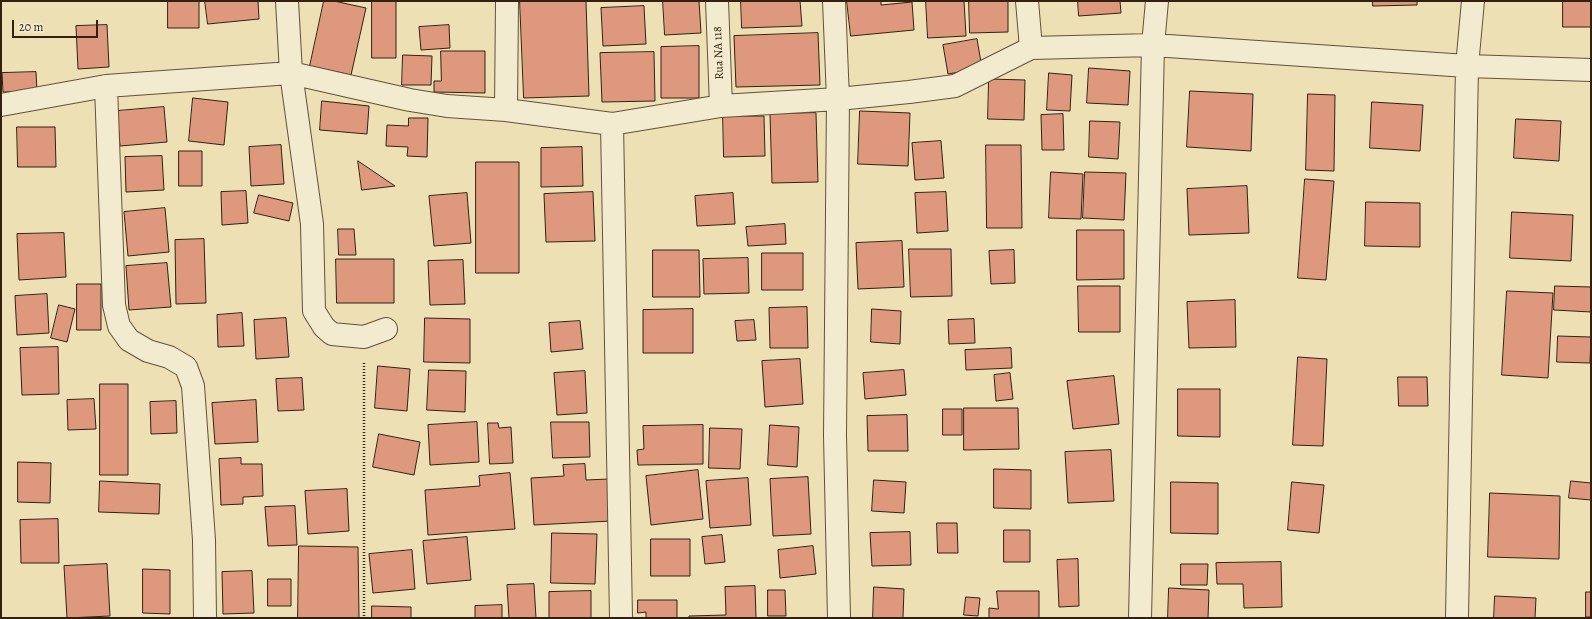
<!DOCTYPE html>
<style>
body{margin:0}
#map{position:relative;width:1592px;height:619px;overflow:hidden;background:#ede0b5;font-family:Alegreya,serif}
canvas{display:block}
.frame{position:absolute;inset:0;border:2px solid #322110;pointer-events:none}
.scale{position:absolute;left:12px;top:20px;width:86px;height:18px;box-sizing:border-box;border:2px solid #322110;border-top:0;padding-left:5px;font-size:12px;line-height:14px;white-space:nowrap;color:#322110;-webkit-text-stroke:3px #f3ebcf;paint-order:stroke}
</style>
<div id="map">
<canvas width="1592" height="619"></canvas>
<div class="frame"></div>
<div class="scale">20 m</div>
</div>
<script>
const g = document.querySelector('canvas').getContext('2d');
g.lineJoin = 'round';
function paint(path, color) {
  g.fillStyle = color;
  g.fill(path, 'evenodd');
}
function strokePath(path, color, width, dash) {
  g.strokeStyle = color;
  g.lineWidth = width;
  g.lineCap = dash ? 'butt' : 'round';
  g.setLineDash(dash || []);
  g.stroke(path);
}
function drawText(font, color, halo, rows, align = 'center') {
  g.font = font + ' Alegreya,serif';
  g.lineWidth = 3.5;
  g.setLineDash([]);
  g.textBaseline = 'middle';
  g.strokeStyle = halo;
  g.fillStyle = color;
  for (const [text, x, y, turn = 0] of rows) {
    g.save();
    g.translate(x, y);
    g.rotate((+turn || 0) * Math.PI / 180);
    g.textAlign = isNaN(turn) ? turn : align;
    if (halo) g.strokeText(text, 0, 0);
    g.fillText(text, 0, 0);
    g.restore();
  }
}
const building = new Path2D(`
 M168,1H199V28H168Z
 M205,1H258L259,19L208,24Z
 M324,1H334L366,8L351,75L310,66Z
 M372,1H396V58H372Z
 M520,1H586L589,96L524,98Z
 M663,1H699L701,33L665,35Z
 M741,1H800L802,26L742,28Z
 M847,1H881V5L912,2L914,30L851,36Z
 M926,1H964L966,36L928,38Z
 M969,1H1008V32L970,33Z
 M1078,1H1120L1121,13L1079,16Z
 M1373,1H1417V5L1373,6Z
 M1563,1H1591V27H1563Z
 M644,6L646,44L603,46L601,8Z
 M107,25L109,67L78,69L76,26Z
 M449,25L450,48L421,50L419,27Z
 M818,33L820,85L736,87L734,36Z
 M977,39L982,68L948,74L943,45Z
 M699,46V98H661V47Z
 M441,51H485V93L434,92V81H441Z
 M654,52L655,101L602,102L600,53Z
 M403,55L432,56L431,85H402Z
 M1089,68L1130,71L1128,105L1087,103Z
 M36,72L37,91L3,92L2,73Z
 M1049,73L1072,75L1070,111L1047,110Z
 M989,79L1025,80L1024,120L988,119Z
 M1190,91L1253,94L1251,151L1187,147Z
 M1308,94L1335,95L1334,171L1306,170Z
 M193,98L228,102L224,145L189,141Z
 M322,101L369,106L367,134L320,130Z
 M1372,102L1423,105L1420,151L1370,148Z
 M164,107L167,142L120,146L117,111Z
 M860,111L910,113L908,166L858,164Z
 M816,113L818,182L772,183L770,114Z
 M1063,114L1064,150H1042L1041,115Z
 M723,116H764L765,156L724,157Z
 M409,118H428L427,157L407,156L408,147L386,146L387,125L408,126Z
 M1516,119L1561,121L1559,161L1514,158Z
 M1090,121L1120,122L1118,159L1089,157Z
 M17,127H55L56,167H18Z
 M941,141L944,178L915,180L912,143Z
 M281,145L284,184L251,186L249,147Z
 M986,145H1021L1022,228H987Z
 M582,147L583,186L541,187V148Z
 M179,151H202V186H179Z
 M162,156L164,190L126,192L125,157Z
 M358,161L395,186L362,190Z
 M476,162H519V273H476Z
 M1051,172L1083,174L1081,219L1049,218Z
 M1085,172L1126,173L1124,220L1083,218Z
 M1305,179L1334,181L1326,280L1298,278Z
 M1247,186L1249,233L1189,235L1187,189Z
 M246,191L248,223L222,225L221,192Z
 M593,192L595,241L546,242L544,194Z
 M946,192L948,231L917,233L915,193Z
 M467,193L471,243L434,246L429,196Z
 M733,193L735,224L697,226L695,196Z
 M259,195L293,203L289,221L254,213Z
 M1366,202L1420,203V247L1365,246Z
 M165,208L169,252L128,256L124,212Z
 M1512,212L1573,215L1571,261L1510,258Z
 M785,224L786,244L748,246L746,227Z
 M338,229H354L356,255H339Z
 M1077,230H1124V279L1077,280Z
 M64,233L66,277L19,280L17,234Z
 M204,239L206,303L176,304L175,240Z
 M902,241L904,287L858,289L856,243Z
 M909,249H951L952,296L911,297Z
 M653,250H699L700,297H653Z
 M1014,250L1015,283L991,284L989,251Z
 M762,253H803V290H762Z
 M748,258L749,293L704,294L703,259Z
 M336,259H394V303H337Z
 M463,260L465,304L430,305L428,261Z
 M167,263L171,307L129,310L126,266Z
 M77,284H101V330H77Z
 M1078,286H1120V332H1079Z
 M1555,286L1591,287V312L1554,310Z
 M1507,291L1553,293L1548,378L1502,375Z
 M47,294L49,333L17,335L15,296Z
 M1235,300L1236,347L1189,348L1187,302Z
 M59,305L75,309L67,342L51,338Z
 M807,307L808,348H770L769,308Z
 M693,309V353H643V310Z
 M872,309L901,311L900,344L871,342Z
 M242,313L244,346L218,347L217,315Z
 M286,318L289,357L256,359L254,320Z
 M425,318L470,319V363L424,362Z
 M974,319L975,343L949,344L948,320Z
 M754,320L756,340L737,341L735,321Z
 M580,321L583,349L551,352L549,323Z
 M1558,336L1591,337L1590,363L1557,362Z
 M58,347L59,394L22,395L20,348Z
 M1011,348L1012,368L966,370L965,350Z
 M1298,357L1327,359L1323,446L1293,445Z
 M800,359L803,404L765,407L762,361Z
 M378,366L410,369L407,411L375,408Z
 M429,370L466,371L465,412L427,410Z
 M904,370L906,395L865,399L863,373Z
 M585,371L587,413L557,415L554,373Z
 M1010,373L1013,399L996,401L994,375Z
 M1114,376L1119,424L1073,429L1067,381Z
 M1398,377H1427L1428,406H1399Z
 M302,378L304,410L278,411L276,379Z
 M100,384H128V475H100Z
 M1178,389H1220V437L1178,436Z
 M94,399L96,429L68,430L67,400Z
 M256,400L258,442L215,444L212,403Z
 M176,401L177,433L151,434L150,402Z
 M964,408H1018L1019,449L964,450Z
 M943,409H962V435H943Z
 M907,415L908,451H868L867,416Z
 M477,422L479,462L430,465L428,425Z
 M551,422H589L590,457L553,458Z
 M488,423H498L499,428L511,427L513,463L490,464Z
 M703,425V464L638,465L637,450L644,449L643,426Z
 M770,425L799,427L797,467L768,465Z
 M710,428L742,429L740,469L709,468Z
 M379,434L420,442L414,475L373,467Z
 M1111,450L1114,501L1068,503L1065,452Z
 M241,458V464H262L263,496L243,497V504L221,505L219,459Z
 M18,462L51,463L50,503L18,502Z
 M585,464L586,480L609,479L611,521L534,525L531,478L564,476L563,465Z
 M994,469L1031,470V509L994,508Z
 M698,470L703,519L651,525L646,476Z
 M510,473L515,529L428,535L425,490L480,486L479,476Z
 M808,477L811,534L773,536L770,479Z
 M748,478L751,525L710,528L706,481Z
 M874,480L906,482L904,513L872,511Z
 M100,481L160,484L159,514L99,512Z
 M1571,481L1591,483V500L1569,498Z
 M1171,482L1218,483V534L1171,533Z
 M1292,482L1324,485L1319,533L1288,530Z
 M347,489L349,531L308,534L305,491Z
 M1490,493L1560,496L1559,559L1488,557Z
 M295,506L297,545L268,546L265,507Z
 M58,519L59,563H21L20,520Z
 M937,523H957L958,553H938Z
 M1004,530H1030V562H1004Z
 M910,532L911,565L872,566L870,533Z
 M552,533L597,534L595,584L551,583Z
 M722,535L725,562L705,564L702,537Z
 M467,537L471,580L427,584L423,541Z
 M651,539H690V576H651Z
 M299,546L358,547L359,618H298Z
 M813,546L816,574L780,578L778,550Z
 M412,550L415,589L373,593L369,554Z
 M1078,559L1079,606L1059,607L1057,560Z
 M1281,562L1282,607L1244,608L1243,584H1217L1216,563Z
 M107,564L110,616L67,618L64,566Z
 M1181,564H1208L1207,585H1181Z
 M143,569L170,570V614L143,613Z
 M252,571L254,613L223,614L222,572Z
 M268,579H291V606H268Z
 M534,584L536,618H509L507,585Z
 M755,586L756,618H689V616L726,615L725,587Z
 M874,587L904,589L903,618H873Z
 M1169,588L1209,590L1208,618H1168Z
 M768,590H785L786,616H768Z
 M591,591V618H549V592Z
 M997,591H1039V618H989V608L998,609Z
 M1586,592H1591V617H1586Z
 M1495,596L1536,598L1535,618H1494Z
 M966,597L980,598L978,616L964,615Z
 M638,600H677V618H646V612L638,613Z
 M502,605V618H475V606Z
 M372,606L411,607V618H372Z`);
const path = new Path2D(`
 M364,363V618`);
const minor = new Path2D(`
 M287,1L291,73L312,224L314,311L324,327L332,334L364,337L386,329
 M507,1L506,110L612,124
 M717,1L721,106
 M834,1L838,99L909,92L955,86L1031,48L1153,45L1467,66L1591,70
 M1027,1L1031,48
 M106,86L291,73L410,100L447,106L506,110
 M1,105L106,86L114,305L119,326L129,340L148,351L169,357L186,367L193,386L204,540L205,618
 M621,618L612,124L721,106L838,99L835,436L839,618
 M1140,618L1153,45L1157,1
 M1457,618L1467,66L1473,1`);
const streetNames = [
 ["Rua NA 118",719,53,-92]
];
paint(building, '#de987e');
strokePath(building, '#322110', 1);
strokePath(minor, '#615139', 24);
strokePath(path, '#322110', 2.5, [1, 2]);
strokePath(minor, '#f3ebcf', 22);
drawText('12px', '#322110', '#f3ebcf', streetNames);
</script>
